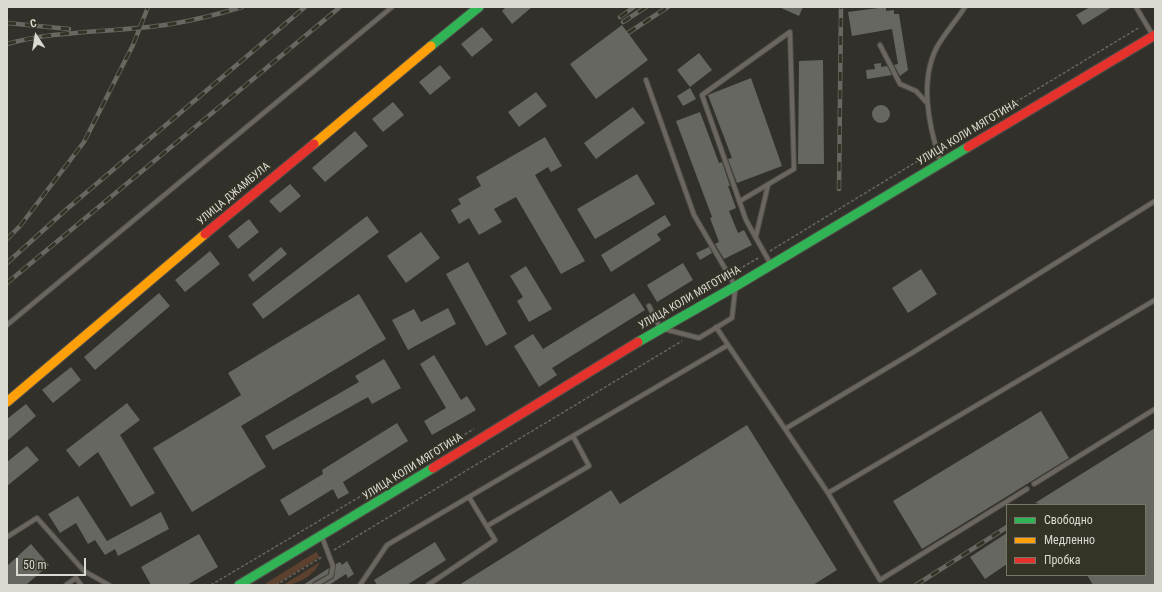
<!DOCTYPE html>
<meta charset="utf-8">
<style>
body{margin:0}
#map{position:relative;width:1162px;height:592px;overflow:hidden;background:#32302a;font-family:"Roboto Condensed",sans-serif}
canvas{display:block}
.frame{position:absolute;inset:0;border:8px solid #dbdad2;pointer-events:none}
.legend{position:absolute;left:1006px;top:504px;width:140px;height:72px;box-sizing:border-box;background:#353326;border:1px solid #77766b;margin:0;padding:5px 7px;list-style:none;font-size:12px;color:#dbdad2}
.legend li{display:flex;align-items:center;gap:8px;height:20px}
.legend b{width:20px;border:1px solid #77766b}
.north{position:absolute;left:16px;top:16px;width:40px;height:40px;-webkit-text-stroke:3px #353326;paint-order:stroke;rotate:348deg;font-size:11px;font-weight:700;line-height:16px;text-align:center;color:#dbdad2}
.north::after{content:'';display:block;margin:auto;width:14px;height:18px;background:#dbdad2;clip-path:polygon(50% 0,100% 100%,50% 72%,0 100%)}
.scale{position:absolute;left:16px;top:558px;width:70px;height:18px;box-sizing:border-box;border:2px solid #dbdad2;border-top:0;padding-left:5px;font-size:12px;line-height:14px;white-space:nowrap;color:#dbdad2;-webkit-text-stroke:3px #353326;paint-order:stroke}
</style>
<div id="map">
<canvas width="1162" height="592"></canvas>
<div class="frame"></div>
<ul class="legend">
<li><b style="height:5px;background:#30b455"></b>Свободно</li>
<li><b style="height:5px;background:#ff9f0a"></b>Медленно</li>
<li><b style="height:5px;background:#e5322d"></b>Пробка</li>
</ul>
<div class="north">С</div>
<div class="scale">50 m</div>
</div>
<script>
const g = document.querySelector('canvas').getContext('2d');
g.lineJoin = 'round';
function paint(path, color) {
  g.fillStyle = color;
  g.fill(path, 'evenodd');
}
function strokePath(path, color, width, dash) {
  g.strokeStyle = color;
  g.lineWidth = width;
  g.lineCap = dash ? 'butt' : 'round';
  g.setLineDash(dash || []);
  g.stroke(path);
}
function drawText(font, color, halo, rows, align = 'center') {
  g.font = font + ' "Roboto Condensed",sans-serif';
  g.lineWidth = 4;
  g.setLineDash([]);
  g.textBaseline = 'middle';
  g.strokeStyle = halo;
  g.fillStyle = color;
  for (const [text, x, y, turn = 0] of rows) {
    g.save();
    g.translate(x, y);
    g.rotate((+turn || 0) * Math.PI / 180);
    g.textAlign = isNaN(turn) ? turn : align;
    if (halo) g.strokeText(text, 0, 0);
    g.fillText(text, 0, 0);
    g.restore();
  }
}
const green = new Path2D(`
 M316,552L320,557L275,585H263Z
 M320,562C314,576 297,585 283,585Z`);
const building = new Path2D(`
 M506,7H532L512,24L502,11Z
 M779,7H803L799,16Z
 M886,7V11L894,10V14H899L908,70L900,76L894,65L898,64L892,29L852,36L848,12Z
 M1090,7H1112L1083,25L1076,15Z
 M622,25L648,60L596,99L570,64Z
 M482,27L493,40L472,57L461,44Z
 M699,53L712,70L690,87L677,70Z
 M823,60L824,164H798L799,61Z
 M881,63V67L887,66L892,75L867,79L866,70L875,69L874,64Z
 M440,65L451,78L430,95L419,82Z
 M751,78L782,166L737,183L728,159L732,158L708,95Z
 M690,88L696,99L683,106L677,96Z
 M536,92L547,106L519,127L508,112Z
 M393,102L404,115L383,132L372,119Z
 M872 114a9 9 0 1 1 18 0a9 9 0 1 1-18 0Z
 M633,107L645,123L596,159L584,143Z
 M700,112L719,163L722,162L730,186H728L736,208L729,211L738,233L744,230L752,245L724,259L715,244L719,242L710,218L712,217L676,121Z
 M355,131L368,146L325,182L312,168Z
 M545,137L562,166L551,172L548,167L535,175L585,261L561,274L516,197L494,209L502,222L479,235L469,218L459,224L451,210L461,204L458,199L481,186L476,177Z
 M637,174L655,204L595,239L577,209Z
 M290,184L301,196L280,213L269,201Z
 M665,215L671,225L657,234L661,240L611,272L601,255Z
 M367,216L379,232L263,319L252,304Z
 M249,219L259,232L238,249L228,236Z
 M421,232L440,258L406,283L387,256Z
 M281,247L287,254L253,282L248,275Z
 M709,247L712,253L700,260L696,253Z
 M210,251L220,264L185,292L175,280Z
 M468,262L507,334L486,346L446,274Z
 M683,263L693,280L657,302L647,285Z
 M526,266L552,309L529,322L517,301L523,297L510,276Z
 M921,269L937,294L908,313L892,288Z
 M159,293L170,306L95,370L84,357Z
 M634,293L645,310L552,368L557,375L539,387L514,346L533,334L543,349Z
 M359,294L386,339L241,426L266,467L192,512L153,448L241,395L228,373Z
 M448,308L456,324L408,350L392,320L414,309L421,322Z
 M434,355L461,400L467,396L476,410L432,435L424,421L446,408L420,364Z
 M384,359L401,388L372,404L368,397L273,450L265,436L359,382L355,376Z
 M71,367L81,380L53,403L42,390Z
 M127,403L140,420L120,435L155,493L131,507L98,452L79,467L66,450Z
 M26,404L36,416L7,441V419Z
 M1041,411L1069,458L922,549L893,501Z
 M397,423L408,441L343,482L349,493L338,499L333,489L289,516L280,500L323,474L322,470Z
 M747,425L837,570L813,585H459L611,490L620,504Z
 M1155,428V585H1093L1087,575H1145V505H1044L1035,503Z
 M27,446L39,460L7,486V462Z
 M78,496L107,541L161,512L169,529L118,556L115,549L105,555L95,540L88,544L76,523L60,533L48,514Z
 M1007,533V564L985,579L970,557Z
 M199,534L218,567L187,585H151L141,567Z
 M435,542L446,560L407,585H377L374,580Z
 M31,544L49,565L26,585H7V566Z
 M347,561L354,574L348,578L346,574L329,585H322L334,578L336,564L340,562L342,565Z
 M329,568L328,574L313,582L312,585H303Z`);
const path = new Path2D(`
 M943,146L1140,27
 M770,251L931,153
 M734,272L760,257
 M706,289L724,278
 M334,550L682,341
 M211,585L474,429
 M276,585L322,557`);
const lane = new Path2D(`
 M1136,7L1152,34
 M880,45L900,84L916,91L927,103
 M646,80L694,215L734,284
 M940,161C929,126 919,81 937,47C945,33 956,21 965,7
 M740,201L794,169L790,32L702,95L746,220L770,263
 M756,236L768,185
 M649,306L659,326
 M7,325L392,7
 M716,327L728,345
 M664,329L699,338L732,318L735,291
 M1034,484L1155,409
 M1027,489L880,580L828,493L785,429L912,353L1155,201
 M828,493L1155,300
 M487,526L589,466L573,436
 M7,537L37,518L84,571L109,585
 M66,585L76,578L81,585
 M315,585L331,576L333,566L322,537
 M360,585L387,545L728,345L785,429
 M428,585L495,540L469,497`);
const fast = new Path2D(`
 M431,46L479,7
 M638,342L736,286L968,147
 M239,585L433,468`);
const slow = new Path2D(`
 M314,144L431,46
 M7,402L205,234`);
const jam = new Path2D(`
 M968,147L1155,35
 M205,234L314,144
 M433,468L638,342`);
const rail = new Path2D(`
 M620,17L634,7
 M623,22L646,7
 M7,23L69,29
 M628,33L668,7
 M7,44C61,29 116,33 171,24C195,20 219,14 242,7
 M839,189L841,7
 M7,239L20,226L84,142L133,45L148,7
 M7,263L68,208L305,7
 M7,283L340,7
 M916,585L1007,527`);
const streetNames = [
 ["УЛИЦА КОЛИ МЯГОТИНА",968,133,-31],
 ["УЛИЦА ДЖАМБУЛА",234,194,-40],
 ["УЛИЦА КОЛИ МЯГОТИНА",690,298,-30],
 ["УЛИЦА КОЛИ МЯГОТИНА",413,467,-32]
];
paint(green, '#5c412e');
paint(building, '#676762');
strokePath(lane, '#504e49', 6);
strokePath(fast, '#504e49', 11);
strokePath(slow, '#504e49', 11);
strokePath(jam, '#504e49', 11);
strokePath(path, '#686660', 1.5, [3, 2]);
strokePath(lane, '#6b6660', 4);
strokePath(fast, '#30b455', 9);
strokePath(slow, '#ff9f0a', 9);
strokePath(jam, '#e5322d', 9);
strokePath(rail, '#6a6762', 4.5);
strokePath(rail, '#353326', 3, [9]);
drawText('11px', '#dbdad2', '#353326', streetNames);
</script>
